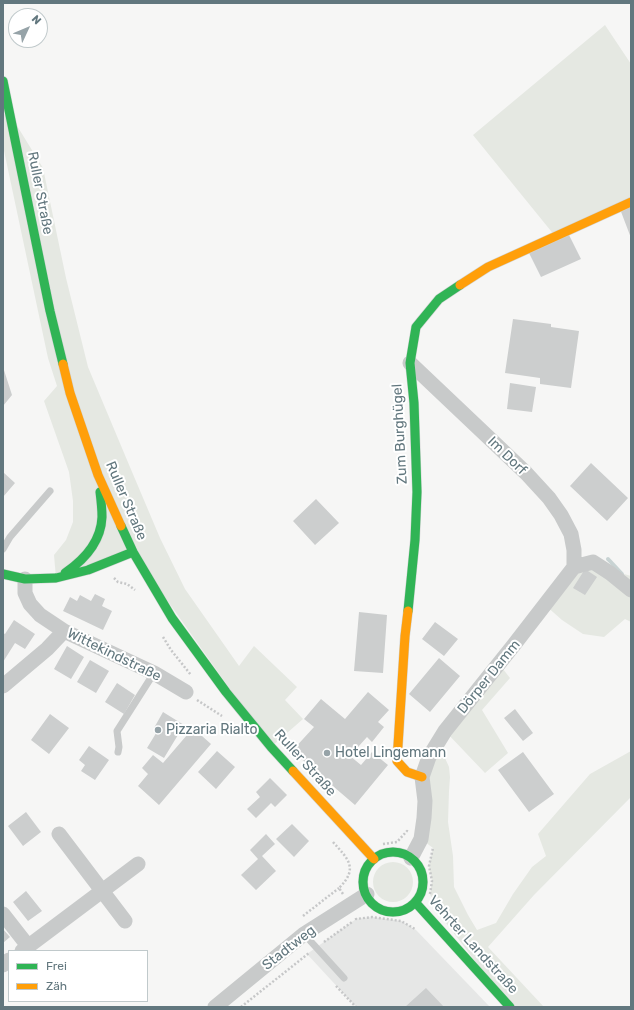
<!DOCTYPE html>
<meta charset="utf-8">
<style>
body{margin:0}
#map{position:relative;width:634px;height:1010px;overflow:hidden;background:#f6f6f5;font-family:Rubik,sans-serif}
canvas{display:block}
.frame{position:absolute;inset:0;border:4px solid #62777e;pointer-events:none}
.legend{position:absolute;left:8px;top:950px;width:140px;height:52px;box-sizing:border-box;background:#fff;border:1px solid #c0c9cb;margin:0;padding:5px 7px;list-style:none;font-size:12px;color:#62777e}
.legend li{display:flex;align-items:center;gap:8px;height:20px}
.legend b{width:20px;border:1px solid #c0c9cb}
.north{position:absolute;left:8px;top:8px;width:40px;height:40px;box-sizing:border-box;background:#fff;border:1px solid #c0c9cb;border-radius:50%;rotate:46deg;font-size:11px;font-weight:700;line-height:16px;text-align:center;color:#62777e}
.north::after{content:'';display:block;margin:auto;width:14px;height:18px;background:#96a3a8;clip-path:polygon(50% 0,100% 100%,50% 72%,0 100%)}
</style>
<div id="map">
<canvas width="634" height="1010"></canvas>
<div class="frame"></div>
<ul class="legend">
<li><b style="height:5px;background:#30b455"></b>Frei</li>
<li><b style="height:5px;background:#ff9f0a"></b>Zäh</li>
</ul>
<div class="north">N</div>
</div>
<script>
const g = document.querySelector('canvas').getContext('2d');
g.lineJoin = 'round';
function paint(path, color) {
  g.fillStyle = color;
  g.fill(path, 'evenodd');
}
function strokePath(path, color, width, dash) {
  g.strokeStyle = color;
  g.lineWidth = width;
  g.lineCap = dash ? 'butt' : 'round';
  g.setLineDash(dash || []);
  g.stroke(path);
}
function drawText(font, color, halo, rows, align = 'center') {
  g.font = font + ' Rubik,sans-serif';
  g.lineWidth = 4;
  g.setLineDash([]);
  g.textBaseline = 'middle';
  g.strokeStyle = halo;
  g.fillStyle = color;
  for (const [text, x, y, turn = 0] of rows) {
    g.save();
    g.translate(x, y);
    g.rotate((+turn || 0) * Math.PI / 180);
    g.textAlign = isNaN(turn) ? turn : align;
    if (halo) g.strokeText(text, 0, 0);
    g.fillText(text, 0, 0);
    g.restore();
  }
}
const built = new Path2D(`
 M372,917L401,921L416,930L490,1007H356L307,954L356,919Z`);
const green = new Path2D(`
 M605,25L631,64V202L555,236L473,135Z
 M3,114L11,116L43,168L66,278L88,367L127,460L160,538L185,589L239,666L254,646L297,687L285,700L303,719L271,747L133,552L56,578L54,555L66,540L73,522V501L69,472L44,401L57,386L48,358L3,146Z
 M574,567L621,573L631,576V622L625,619L604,637L583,634L562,620L545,605Z
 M499,664L510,678L482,710L508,753L485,773L445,731Z
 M631,751V797L534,895L488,947L544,1007H510L437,911L430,894L432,881L429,866L433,848L421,839L429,757L439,755L445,758L449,767L450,777L449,791L448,822L453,856L454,887L468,915L477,930L496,923L513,894L532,867L546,856L538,834L590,774Z
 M373 882a20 20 0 1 1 40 0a20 20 0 1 1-40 0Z`);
const stream = new Path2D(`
 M608,559L622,574`);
const building = new Path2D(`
 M631,205V238L620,209Z
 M568,233L581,259L541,277L528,251Z
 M513,319L551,324V327L579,331L571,388L540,384V378L505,373Z
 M3,367L12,395L3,406Z
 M510,383L536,387L532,412L507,409Z
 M591,463L628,498L607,521L570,486Z
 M3,472L15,483L3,497Z
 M316,499L339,523L315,545L293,521Z
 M585,569L597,577L585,595L573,588Z
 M95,594L105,599L102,606L112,611L103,630L63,611L70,597L77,601L80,595L91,601Z
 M359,612L387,615L383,673L354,671Z
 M14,620L35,634L25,649L15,643L3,662V633L5,634Z
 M435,622L458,639L444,656L422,639Z
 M67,646L84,657L71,679L54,669Z
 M439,658L460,676L430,712L409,694Z
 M90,660L109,671L96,693L77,682Z
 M117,683L135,695L124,714L105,702Z
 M368,692L389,710L378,722L384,727L372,742L367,737L350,756L361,765L372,752L388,765L355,805L292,751L314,727L304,719L321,699L345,719Z
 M515,709L533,733L523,741L504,718Z
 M163,712L184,725L164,758L147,748L158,730L154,728Z
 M50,714L69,728L49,754L31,740Z
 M193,728L211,744L159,805L138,786L148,774L142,768L153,755L163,763Z
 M89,746L109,760L95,780L81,771L85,765L79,760Z
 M217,751L235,767L216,789L198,772Z
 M523,752L554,794L529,812L498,770Z
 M270,778L287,795L275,807L271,803L256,818L247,809L260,797L256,792Z
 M26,812L41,832L23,846L8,826Z
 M292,824L309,841L294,857L276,839Z
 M266,834L275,844L262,856L276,871L256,890L241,875L258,859L250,850Z
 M26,891L42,911L28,921L13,902Z
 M3,929L10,937L3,943Z
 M426,988L444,1007H405Z`);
const path = new Path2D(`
 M114,578L118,582L127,584L135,590
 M163,637L171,650L191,675
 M197,700L222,716
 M333,842C348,859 359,868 339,888L343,894
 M383,844L397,842L407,831L409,832
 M430,894L432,881L429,866L433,848
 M303,916L339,888
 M356,918V919L372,917L401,921L415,929
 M324,942L352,922
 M336,986L356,1007
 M241,1007L309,953`);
const lane = new Path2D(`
 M3,549L10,537L50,491
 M118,752L119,747L117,731L154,673
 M304,934L344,978`);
const street = new Path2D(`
 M410,363L526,473L549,498L561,515L571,534L574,550V567
 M25,579V593L30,604L40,615L64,631L154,673L186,692
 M3,686L47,649L64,631
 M59,834L125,921
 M411,858L421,839L424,818L425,801L422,777L429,757L445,731L513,646L574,567L593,562L610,573L631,590
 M3,914L28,946
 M22,951L138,864
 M3,965L9,960
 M215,1007L304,934L367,894`);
const fast = new Path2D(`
 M3,81L50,311L63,364
 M121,526L133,552L172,618L226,692L271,747L293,771
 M65,573C84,560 101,542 102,517C102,509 101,500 100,492
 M3,574L25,579L56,578L88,570L133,552
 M408,611L415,540L417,492L414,403L410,363L416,327L439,299L460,285
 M363 882a30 30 0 1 1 60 0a30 30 0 1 1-60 0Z
 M415,902L510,1007`);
const slow = new Path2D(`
 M460,285L488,267L631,202
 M63,364L70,393L98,475L121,526
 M408,611L405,636L397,761L407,772L422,777
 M293,771L374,859`);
const markers = [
 [158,730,4,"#96a3a8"],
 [327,753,4,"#96a3a8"]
];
const streetNames = [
 ["Ruller Straße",40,193,79],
 ["Zum Burghügel",400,434,-93],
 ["Im Dorf",507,456,44],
 ["Ruller Straße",126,501,67],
 ["Wittekindstraße",114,655,26],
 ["Dörper Damm",489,677,-51],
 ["Ruller Straße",305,763,48],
 ["Vehrter Landstraße",473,945,48],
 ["Stadtweg",289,948,-38]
];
const poiNames = [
 ["Pizzaria Rialto",166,730],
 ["Hotel Lingemann",335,753]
];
paint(built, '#e6e7e6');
paint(green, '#e5e8e2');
strokePath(stream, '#c8d3d3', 4);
paint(building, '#cccece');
strokePath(fast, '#d1d3d3', 10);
strokePath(slow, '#d1d3d3', 10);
strokePath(path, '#c6c7c8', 2.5, [2, 2]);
strokePath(lane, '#c8caca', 7);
strokePath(street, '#c8caca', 15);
strokePath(fast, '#30b455', 9);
strokePath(slow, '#ff9f0a', 9);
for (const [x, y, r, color] of markers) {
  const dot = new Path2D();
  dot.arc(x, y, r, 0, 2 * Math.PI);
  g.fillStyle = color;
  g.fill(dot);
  strokePath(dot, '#fff', 1.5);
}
drawText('14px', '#62777e', '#fff', streetNames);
drawText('14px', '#62777e', '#fff', poiNames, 'left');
</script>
